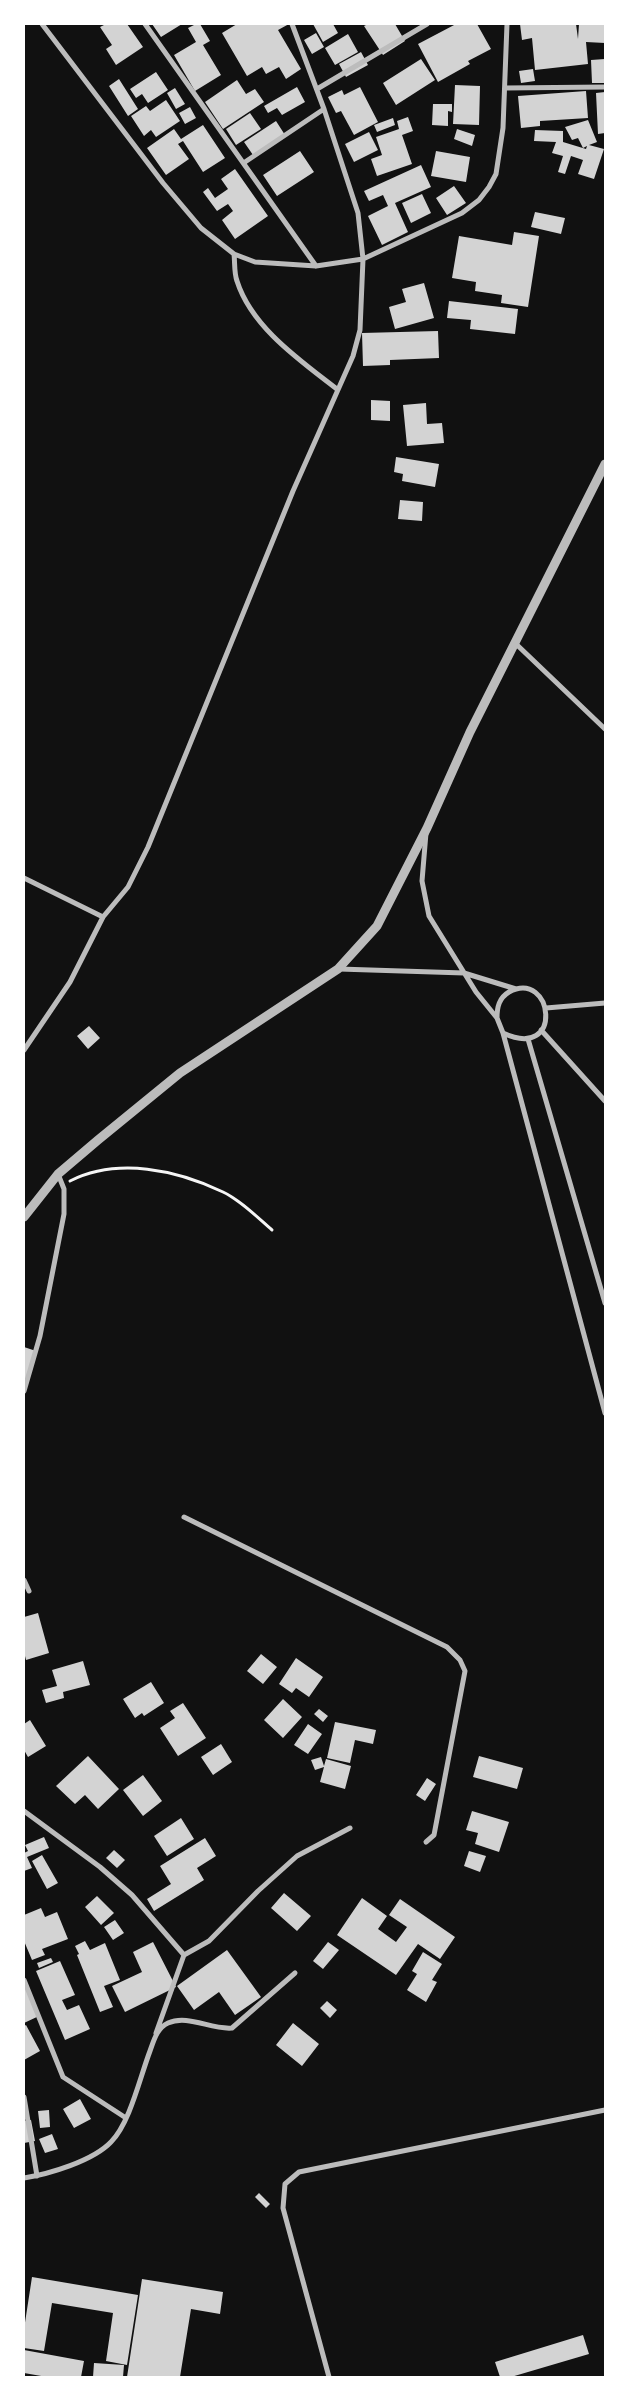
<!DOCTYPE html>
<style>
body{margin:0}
#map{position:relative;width:629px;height:2401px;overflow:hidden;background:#111;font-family:"Sofia Sans Condensed",sans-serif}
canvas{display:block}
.frame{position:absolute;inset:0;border:25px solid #fff;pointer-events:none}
</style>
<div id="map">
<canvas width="629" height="2401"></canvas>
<div class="frame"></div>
</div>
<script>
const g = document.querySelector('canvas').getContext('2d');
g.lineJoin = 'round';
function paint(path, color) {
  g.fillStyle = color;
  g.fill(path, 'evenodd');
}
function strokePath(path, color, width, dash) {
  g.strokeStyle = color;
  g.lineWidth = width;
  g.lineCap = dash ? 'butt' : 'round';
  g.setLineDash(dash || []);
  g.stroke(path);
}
const building = new Path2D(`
 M106,24H127L143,47L116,65L106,49L112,45L100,27Z
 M152,24H182L161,37Z
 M196,24H200L210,41L203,45L221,75L195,91L174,55L196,42L188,28Z
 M237,24H289L278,30L301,69L286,79L279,67L266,74L262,67L247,76L222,33Z
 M313,24H333L338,33L323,42Z
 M368,24H395L405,41L383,55L364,26Z
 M456,24H477L491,49L468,61L470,64L438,82L418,44Z
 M520,24H576L578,39L579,24H605V43L586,42L588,64L535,70L532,38L522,40Z
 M316,33L324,47L312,54L304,40Z
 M348,34L358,52L335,65L325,48Z
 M361,52L368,65L346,77L339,64Z
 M421,59L435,80L396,105L383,83Z
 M605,59V83H592L591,60Z
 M533,69L535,81L521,83L519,71Z
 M156,72L168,90L148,103L142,94L136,98L130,89Z
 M119,79L138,109L128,116L109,86Z
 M237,80L246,94L255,89L264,102L223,129L205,102Z
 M455,85L480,86L479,125L453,124Z
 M297,87L305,102L282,115L277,108L268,113L264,106Z
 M360,87L378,122L354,135L341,111L336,113L328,97L342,90L344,95Z
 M175,88L185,104L176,109L167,93Z
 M586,91L588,118L540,121V126L521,128L518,96Z
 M605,92V133L598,134L596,93Z
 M166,100L180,121L156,137L151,130L144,136L131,116L146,106L150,111Z
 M433,104H452V112L448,111V126L432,125Z
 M190,107L196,118L185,124L179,113Z
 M250,113L261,129L236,145L226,129Z
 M408,117L413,131L402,135L412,164L377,176L371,159L382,155L376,137L399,129L397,121Z
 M393,118L395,125L377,132L374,125Z
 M588,120L597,142L589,145L604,149L594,179L578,174L583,160L571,156L565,174L558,172L563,156L552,153L556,142L534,141L535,130L563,131V142L586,149L587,146L583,148L578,138L572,140L565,127Z
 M276,121L285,135L253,155L244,142Z
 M203,125L225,158L203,172L183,141L178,144L189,159L166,175L147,148L174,129L181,139Z
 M457,129L475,135L472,146L454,139Z
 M369,132L378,150L354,162L345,144Z
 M300,151L314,172L277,196L263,175Z
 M436,151L470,157L466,182L431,176Z
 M421,165L431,187L395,203L408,232L382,245L368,216L388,206L383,195L369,201L364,191Z
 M235,169L268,216L235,239L222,220L233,211L228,204L217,211L203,192L208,188L215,198L228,189L221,179Z
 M454,186L466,203L447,215L436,198Z
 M422,194L431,213L411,223L402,203Z
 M535,212L565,218L561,234L531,227Z
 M514,232L539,236L528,307L501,303L502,295L475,291L476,282L452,278L459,236L512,245Z
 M424,283L434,318L395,329L389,307L406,302L402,289Z
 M449,301L518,309L515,334L470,329L471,320L447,318Z
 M438,331L439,358L390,360V365L363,366L362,333Z
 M371,400L390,401V421L371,420Z
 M426,403L427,424L442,423L444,443L407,446L403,405Z
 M396,457L439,464L435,487L402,481L403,474L394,472Z
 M400,500L423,502L422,521L398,519Z
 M89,1026L100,1038L88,1049L77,1036Z
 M24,1347L36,1351L27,1382L24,1381Z
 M38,1613L49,1653L26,1660L24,1652V1617Z
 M261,1654L277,1667L263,1684L247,1671Z
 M296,1658L323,1677L309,1697L296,1688L292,1693L279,1684Z
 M83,1661L90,1685L63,1692L64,1698L46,1703L42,1690L57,1686L52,1670Z
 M151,1682L164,1703L144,1716L142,1713L135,1718L123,1699Z
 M283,1699L302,1717L283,1738L264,1720Z
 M183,1703L206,1738L178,1756L160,1728L175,1718L170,1711Z
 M319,1709L328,1716L323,1722L314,1714Z
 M30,1720L46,1746L28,1757L24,1750V1724Z
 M335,1722L376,1730L373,1744L355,1740L350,1763L327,1758Z
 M308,1724L322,1734L308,1754L294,1745Z
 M221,1744L232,1762L213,1775L201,1757Z
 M88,1756L119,1789L98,1809L85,1795L75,1804L56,1786Z
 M479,1756L523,1768L517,1789L473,1777Z
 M321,1757L324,1766L326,1759L351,1766L345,1789L320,1782L324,1767L315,1770L311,1760Z
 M143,1775L162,1801L143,1816L123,1790Z
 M427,1778L436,1784L425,1801L416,1795Z
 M472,1811L509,1822L499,1852L475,1844L478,1833L466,1830Z
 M181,1818L194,1839L167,1856L154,1836Z
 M44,1837L49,1848L27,1857L32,1868L24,1871V1853L28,1851L25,1845Z
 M205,1838L216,1856L197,1868L204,1880L154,1911L147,1899L171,1884L160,1866Z
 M114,1850L125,1860L117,1868L106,1858Z
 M469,1851L486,1856L480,1872L464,1866Z
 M42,1855L58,1883L47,1889L32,1861Z
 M284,1893L311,1916L297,1931L271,1908Z
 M97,1896L114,1913L101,1925L85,1907Z
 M362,1898L387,1916L378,1929L396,1942L407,1927L389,1915L400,1899L455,1937L440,1959L418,1944L396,1975L337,1935Z
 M41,1908L45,1917L57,1912L68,1939L42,1949L45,1955L32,1960L24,1941V1915Z
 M115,1920L124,1933L113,1940L104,1927Z
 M85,1941L90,1950L105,1943L120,1980L104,1986L113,2007L100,2012L77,1955L79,1954L75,1946Z
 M153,1942L176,1987L125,2012L112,1986L142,1972L133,1952Z
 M328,1942L339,1950L323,1969L313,1961Z
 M227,1950L261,1997L235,2015L219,1992L194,2010L177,1986Z
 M423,1952L442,1964L432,1980L437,1982L426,2002L407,1990L417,1974L412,1971Z
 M51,1958L53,1962L39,1968L37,1963Z
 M60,1961L75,1995L62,2000L67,2010L79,2005L90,2029L65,2040L36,1971Z
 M24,1983L39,2016L24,2023Z
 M327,2001L337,2010L330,2018L320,2008Z
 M293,2023L319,2044L302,2066L276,2045Z
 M26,2025L40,2051L24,2060V2026Z
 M80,2099L91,2119L74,2128L63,2109Z
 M49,2110L50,2127L40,2128L38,2111Z
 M31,2120L35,2141L24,2143V2121Z
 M52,2134L58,2149L45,2153L39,2139Z
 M259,2193L270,2204L266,2208L255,2197Z
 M32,2277L138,2295L127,2365L106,2361L113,2313L52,2303L44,2351L24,2348V2329Z
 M142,2279L223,2292L220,2314L191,2309L180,2377H127Z
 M583,2335L589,2354L511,2377H500L495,2362Z
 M24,2350L84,2361L81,2377H47L24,2373Z
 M94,2363L124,2365L123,2377H93Z`);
const path = new Path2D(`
 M70,1181C118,1157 177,1170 223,1192C240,1200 257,1217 272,1230`);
const minor = new Path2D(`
 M42,24L163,183L201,228L234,254L255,262L316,266L363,259L462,213L479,200L489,187L496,174L503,128L507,24
 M145,24L316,266
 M505,88L605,87
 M317,89L427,24
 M245,162L324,109
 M234,254C235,263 234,273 237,281C252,328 301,361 338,390
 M515,643L605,729
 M426,833L422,881L429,916L476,992L497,1018L503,1033C565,1062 553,968 509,992C499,998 497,1007 497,1018
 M24,878L103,917
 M339,969L464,973L516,989
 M546,1008L605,1003
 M541,1030L605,1101
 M503,1033L605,1413
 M528,1039L605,1303
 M24,1050L70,982L103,917L128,887L148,847L293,491L353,356L360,330L363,259L358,213L324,109L292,24
 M24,1391L40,1336L64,1214V1189L58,1174
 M184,1517L447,1647L460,1660L465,1671L434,1835L426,1842
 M24,1580L29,1591
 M24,1811L100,1867L132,1895L184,1955L156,2033
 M184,1955L209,1941L258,1891L297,1856L350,1828
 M24,1980L63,2077L126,2118
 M24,2097L37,2176
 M24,2178C49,2174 93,2161 111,2142C130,2123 140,2077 150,2051C154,2040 157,2028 168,2023C188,2014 211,2030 232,2028L295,1973
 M329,2377L283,2208L285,2184L299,2172L605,2110`);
const tertiary = new Path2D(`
 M24,1217L58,1174L98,1140L180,1073L338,969L377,926L427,828L470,732L605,464`);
paint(building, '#d3d3d3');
strokePath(path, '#f5f5f5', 3);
strokePath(minor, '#bcbcbc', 5);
strokePath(tertiary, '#bcbcbc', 9);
</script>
